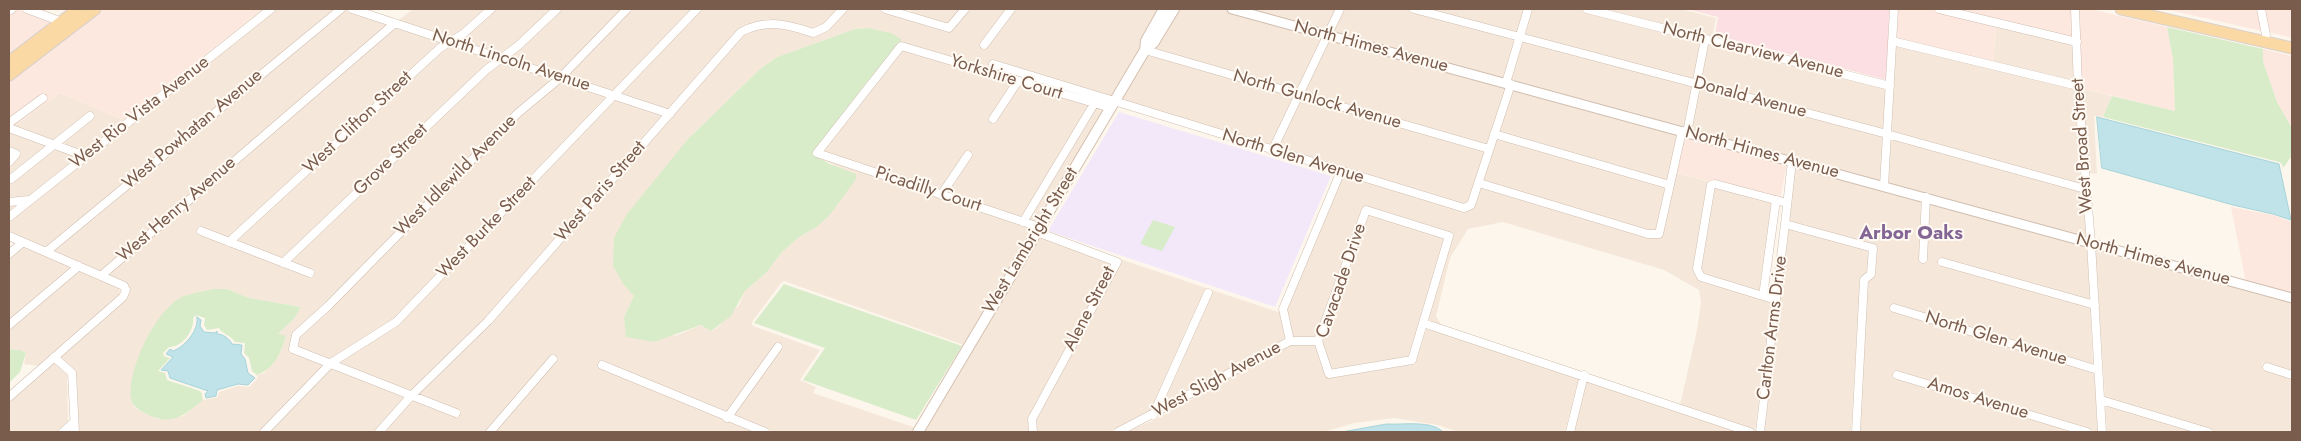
<!DOCTYPE html>
<style>
body{margin:0}
#map{position:relative;width:2301px;height:441px;overflow:hidden;background:#fdf6ec;font-family:Jost,sans-serif}
canvas{display:block}
.frame{position:absolute;inset:0;border:10px solid #7a5c4d;pointer-events:none}
</style>
<div id="map">
<canvas width="2301" height="441"></canvas>
<div class="frame"></div>
</div>
<script>
const g = document.querySelector('canvas').getContext('2d');
g.lineJoin = 'round';
function paint(path, color) {
  g.fillStyle = color;
  g.fill(path, 'evenodd');
}
function strokePath(path, color, width, dash) {
  g.strokeStyle = color;
  g.lineWidth = width;
  g.lineCap = dash ? 'butt' : 'round';
  g.setLineDash(dash || []);
  g.stroke(path);
}
function drawText(font, color, halo, rows, align = 'center') {
  g.font = font + ' Jost,sans-serif';
  g.lineWidth = 4;
  g.setLineDash([]);
  g.textBaseline = 'middle';
  g.strokeStyle = halo;
  g.fillStyle = color;
  for (const [text, x, y, turn = 0] of rows) {
    g.save();
    g.translate(x, y);
    g.rotate((+turn || 0) * Math.PI / 180);
    g.textAlign = isNaN(turn) ? turn : align;
    if (halo) g.strokeText(text, 0, 0);
    g.fillText(text, 0, 0);
    g.restore();
  }
}
const residential = new Path2D(`
 M262,9H267L85,153L59,144L95,115L91,113L54,142L13,127L60,93L124,120Z
 M274,9H337L47,248L9,232V220Z
 M344,9L390,24L102,272L52,251Z
 M360,9L399,20L413,9H487L461,33L450,39Z
 M494,9H554L517,44L501,56L455,41Z
 M561,9H623L559,75L506,58L522,46Z
 M630,9H694L613,92L565,77Z
 M701,9H839L818,30L768,19L751,24L739,31L669,111L619,94Z
 M846,9H880L951,31L968,9L1006,10L980,46L985,48L1014,9H1161L1142,49L1113,98L992,62L989,65L1110,102L1109,106L901,44L868,28L855,29L777,57L760,69L696,131L667,166L624,285L634,296L624,317L675,336L701,325L712,331L719,326L739,305L745,291L767,272L781,253L799,237L815,228L848,172L816,156L1034,229L964,345L784,281L781,283L752,322V325L756,327L820,350L800,380L816,387L813,393L916,428L914,432H775L733,416L783,346L776,343L726,413L632,375L628,380L755,432H495L558,358L552,355L486,432H383L412,400L457,417L461,411L418,395L744,33L767,23L813,35L821,34L829,29Z
 M912,9H961L948,26L909,13Z
 M1177,9H1225L1323,36L1296,92L1150,49Z
 M1239,9H1336L1325,33Z
 M1343,9H1407L1517,38L1503,80L1331,34Z
 M1421,9H1525L1518,35Z
 M1532,9H1579L1702,40L1693,81L1524,36Z
 M1594,9H1681L1716,18L1713,34L1714,36L1886,81Z
 M395,25L445,42L229,238L201,227L196,232L310,277L315,272L289,262L488,71L502,61L555,79L293,334L289,352L325,365L259,432H80L77,420L76,371L59,356L129,289L127,283L107,274ZM213,289H227L249,298L301,307L294,319L276,336H286L280,354L264,373L257,375L258,378L249,387L238,386L219,392L218,397L203,400L183,416L158,419L135,408L131,399V383Z
 M1996,25L2073,45L2074,83L1993,63Z
 M1330,38L1507,85L1486,146L1302,94Z
 M1523,40L1693,85L1684,129L1510,82Z
 M1708,41L1886,87L1884,131L1700,83Z
 M450,44L496,59L283,259L235,240Z
 M1896,44L2074,87L2081,185L1891,133Z
 M902,48L1014,82L989,119L994,122L1020,84L1090,105L1021,219L946,194L972,154L966,152L939,191L821,152Z
 M1147,53L1294,96L1270,147L1118,102Z
 M561,80L609,96L393,321L331,359L298,347L299,336L521,115Z
 M1513,87L1678,132L1666,182L1498,133Z
 M1700,87L1883,135L1881,183L1691,131Z
 M2082,88L2112,96L2103,117L2094,116L2097,174L2090,173L2095,240L2171,262L2095,241Z
 M615,98L665,115L485,319L411,392L338,362L399,324Z
 M1300,98L1485,150L1468,204L1465,206L1277,149Z
 M1096,107L1106,110L1037,224L1028,221Z
 M9,131L49,146L9,178V165L21,154L9,148Z
 M1497,137L1665,186L1655,232L1648,231L1483,182Z
 M1891,137L2081,190L2087,239L1888,185Z
 M54,148L79,158L9,214V181Z
 M1795,164L1922,199L1919,260L1927,262L1929,201L2087,244L2090,301L1938,258V263L2090,306L2093,365L1890,304V309L2094,371L2098,432L1893,371V377L2078,432H1860L1868,281L1875,275L1877,246L1789,222Z
 M1676,173L1710,182L1707,184L1693,268L1695,275L1698,278L1772,302L1755,431L1680,405L1697,330L1701,302L1699,290L1664,270L1503,222L1468,229L1450,258L1436,316L1442,326L1428,321L1453,237L1450,234L1363,209L1315,338H1293L1287,309L1344,174L1465,211L1474,208L1482,186L1662,238Z
 M1715,187L1772,201L1759,292L1703,275L1701,270Z
 M1369,214L1445,237L1409,358L1332,370L1322,342Z
 M1789,227L1869,249L1867,272L1860,279L1851,432H1764Z
 M1038,236L1112,263L1029,418V432H923Z
 M23,245L73,267L9,321V257Z
 M2095,246L2292,300V372L2262,363L2263,368L2292,378V432H2218L2105,398Z
 M1084,247L1278,312L1279,309L1286,339L1161,406L1212,292L1205,289L1150,412L1109,432H1037L1036,420L1121,261Z
 M79,269L120,288L119,296L39,366L24,364L26,353L20,350L9,349V329Z
 M1427,327L1579,377L1565,432H1459L1438,425L1394,418L1355,423L1323,432H1126L1156,419L1292,344H1315L1331,377L1414,363L1416,361Z
 M53,362L67,375L68,423L58,432H9V401Z
 M331,367L405,398L374,432H268Z
 M1587,379L1741,432H1574Z
 M2105,404L2198,432H2107Z`);
const commercial = new Path2D(`
 M16,9L52,21L9,54V13Z
 M100,9H262L124,120L60,93L13,127L10,125L48,97L43,95L9,120V81Z
 M1898,9H1931L2073,43L1996,26L1993,63L1896,40Z
 M1946,9H2071L2073,39Z
 M2077,9H2090L2167,27L2173,59L2175,111L2082,88Z
 M2163,9H2258L2262,31L2178,12Z
 M2264,9H2292V38L2269,32Z
 M2263,49L2292,56V128L2277,102L2263,61Z
 M1685,135L1787,163L1780,199L1676,173Z
 M2231,207L2273,215L2292,222V295L2246,283Z`);
const education = new Path2D(`
 M1119,112L1331,176L1275,307L1048,231Z`);
const medical = new Path2D(`
 M1687,9H1889L1887,80L1715,35L1718,17Z`);
const green = new Path2D(`
 M2167,27L2263,49V61L2277,102L2292,128L2291,157L2283,168L2282,164L2279,162L2103,117L2112,96L2175,111L2173,59Z
 M868,28L891,33L901,39V44L866,83L812,154L830,164L856,174V179L829,216L815,228L799,237L781,253L767,272L745,291L731,316L711,331L701,325L654,342L626,337L624,317L634,296L624,285L613,266L614,238L627,214L688,139L760,69L777,57L855,29Z
 M1153,220L1175,227L1162,251L1140,244Z
 M784,284L962,346L916,420L803,380L825,348L754,323Z
 M213,289H227L249,298L301,307L294,319L278,334L286,336C281,353 275,368 257,375L252,371L249,358L244,353L245,343L235,342C231,335 222,334 219,328L207,330L204,325L205,318L196,315L193,318C195,331 181,348 169,347L163,353L164,356L170,358L158,371L165,373L167,380C172,382 200,390 201,392C203,394 202,397 203,400C181,418 170,427 143,412C137,409 132,405 131,398C127,370 155,312 180,298C190,293 203,292 213,289Z
 M9,349L20,350L26,353L20,372L9,383Z`);
const water = new Path2D(`
 M2097,117L2279,164L2291,220L2273,214L2233,205L2102,168Z
 M197,317L201,320L200,326L204,332L215,333L217,331V334C223,334 230,339 232,344L242,345L241,354L245,359L248,373L255,378L248,385L238,384L217,390L216,396L206,398L205,394L208,391L170,378L168,371L161,370L173,357L166,354L170,349L173,351C184,347 199,331 197,317Z
 M1387,424C1404,425 1431,420 1443,432H1342Z`);
const minor = new Path2D(`
 M27,9L62,22
 M352,9L670,114
 M885,9L949,28L965,9
 M1414,9L1887,134L2085,189
 M1587,9L1890,86
 M1939,9L2077,42
 M2075,9L2078,86L2091,243L2102,432
 M2261,9L2266,35
 M9,11L12,9
 M1892,41L2078,86
 M984,45L1011,9
 M1145,50L1489,149
 M993,64L1464,208L1471,205L1511,84
 M1506,83L1528,9
 M993,119L1018,81
 M9,123L43,98
 M9,128L85,156
 M1687,133L1705,39
 M1494,134L1670,185
 M9,151L16,154L9,162
 M1272,151L1340,9
 M1792,161L1785,224L1873,248L1871,274L1864,280L1856,432
 M11,179L90,116
 M1479,183L1648,234H1659L1682,131
 M1884,186L1894,9
 M941,195L968,155
 M9,202L29,200
 M1366,210L1449,236L1412,360L1329,374L1318,341Z
 M9,217L271,9
 M1023,222L1094,104
 M1039,227L817,153L901,46L1111,108
 M201,231L310,273
 M9,236L124,286L126,290L123,297L9,397
 M229,242L440,48L463,34L491,9
 M46,252L341,9
 M9,254L23,242
 M1923,259L1926,197
 M1942,262L2095,305
 M283,263L486,70L519,45L557,9
 M102,275L395,23
 M1763,296L1776,200
 M1776,300L1701,277L1697,269L1711,185L1715,184L1787,203
 M1894,308L2098,370
 M1423,323L1750,432
 M9,325L79,266
 M1290,341L1283,309L1341,171
 M54,357L72,373L75,432
 M602,365L765,432
 M2267,367L2292,375
 M1897,375L2087,432
 M2101,400L2208,432
 M456,413L293,349L296,335L328,306L518,113L560,78L627,9
 M1153,415L1208,293
 M727,418L778,347
 M63,432L73,423
 M264,432L331,363L396,322L697,9
 M379,432L411,396L488,321L741,32C767,19 787,24 813,33L826,27L843,9
 M490,432L553,359
 M1033,432L1032,419L1117,262L1037,232
 M1118,432L1290,341H1318
 M1570,432L1584,375
 M1760,432L1785,224`);
const tertiary = new Path2D(`
 M1232,9L2292,298`);
const secondary = new Path2D(`
 M1145,50L1146,41L1164,9
 M918,432L1145,50L1154,42L1174,9`);
const primary = new Path2D(`
 M2121,9L2292,48
 M9,62L78,9
 M9,75L95,9`);
const streetNames = [
 ["North Himes Avenue",1371,47,15],
 ["North Clearview Avenue",1753,51,14],
 ["North Lincoln Avenue",511,61,18],
 ["Yorkshire Court",1006,78,17],
 ["Donald Avenue",1750,98,15],
 ["North Gunlock Avenue",1317,100,16],
 ["West Rio Vista Avenue",140,113,-38],
 ["West Clifton Street",358,123,-43],
 ["West Powhatan Avenue",193,130,-40],
 ["West Broad Street",2083,146,-94],
 ["North Himes Avenue",1762,153,15],
 ["North Glen Avenue",1293,157,17],
 ["Grove Street",391,160,-44],
 ["West Idlewild Avenue",456,176,-45],
 ["Picadilly Court",928,190,18],
 ["West Paris Street",601,192,-49],
 ["West Henry Avenue",177,210,-41],
 ["West Burke Street",487,228,-46],
 ["West Lambright Street",1031,241,-59],
 ["North Himes Avenue",2153,260,15],
 ["Cavacade Drive",1342,281,-71],
 ["Alene Street",1090,309,-63],
 ["Carlton Arms Drive",1773,328,-83],
 ["North Glen Avenue",1996,339,17],
 ["West Sligh Avenue",1217,380,-28],
 ["Amos Avenue",1978,399,17]
];
const neighbourhoodNames = [
 ["Arbor Oaks",1911,234]
];
paint(residential, '#f5e8da');
paint(commercial, '#fde8e0');
paint(education, '#f3e8fa');
paint(medical, '#fbdfe3');
paint(green, '#d8ecc9');
paint(water, '#bfe3e8');
strokePath(water, '#a5d3da', 1);
strokePath(minor, '#d1beb0', 9);
strokePath(tertiary, '#d1beb0', 11);
strokePath(secondary, '#d6c0b0', 12);
strokePath(primary, '#dad1cd', 13);
strokePath(minor, '#fff', 8);
strokePath(tertiary, '#fff', 9);
strokePath(secondary, '#fff', 10);
strokePath(primary, '#fbd9a5', 11);
drawText('18px', '#7a5c4d', '#fffaf3', streetNames);
drawText('bold 19px', '#846695', '#fffaf3', neighbourhoodNames);
</script>
